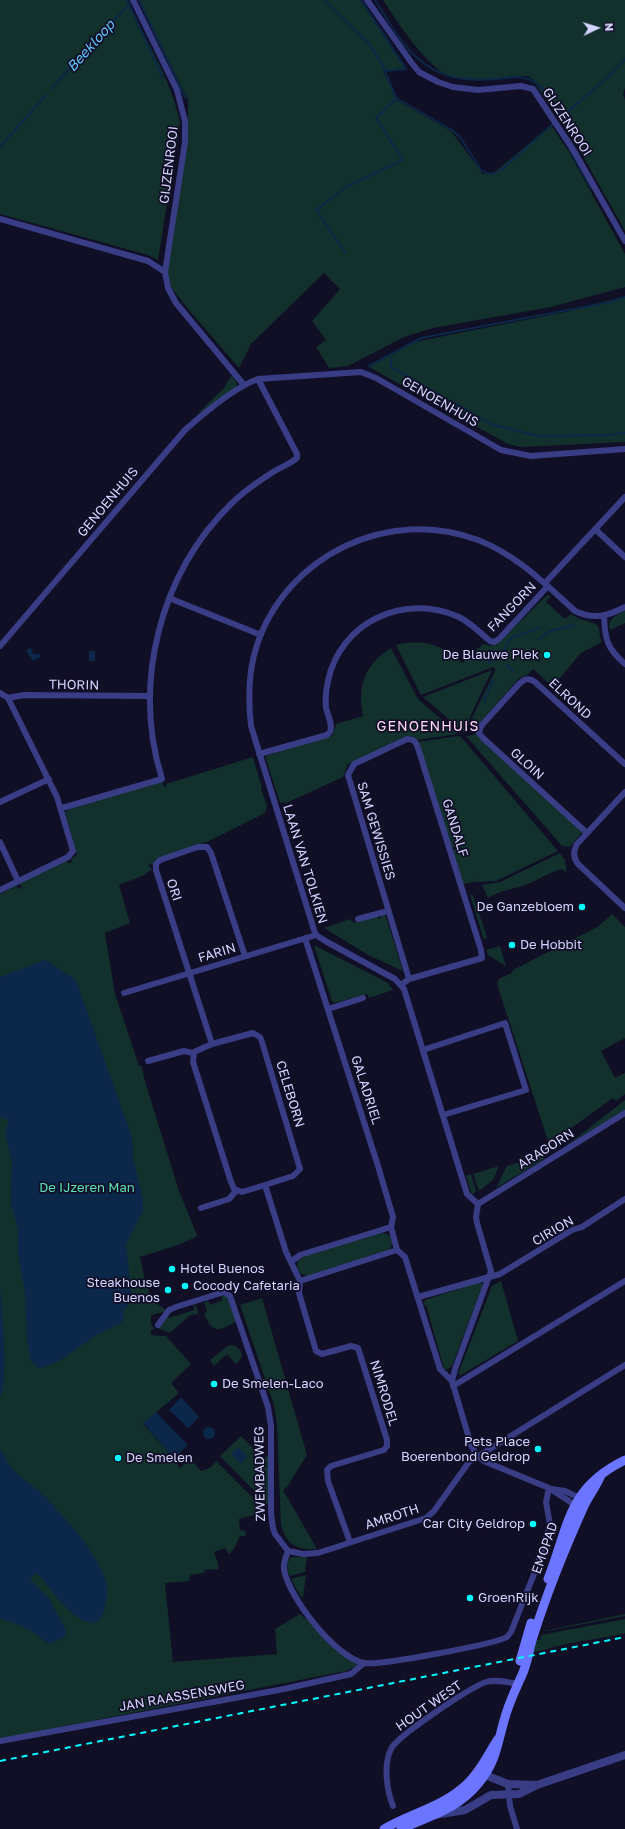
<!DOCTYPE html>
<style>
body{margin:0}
#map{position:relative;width:625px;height:1829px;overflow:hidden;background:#110f26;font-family:"Golos Text",sans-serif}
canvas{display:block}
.north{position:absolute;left:577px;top:8px;width:40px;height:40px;-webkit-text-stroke:3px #110f26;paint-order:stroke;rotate:86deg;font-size:11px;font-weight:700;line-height:16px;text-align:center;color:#d5d4ff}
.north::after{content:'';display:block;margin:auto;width:14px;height:18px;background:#d5d4ff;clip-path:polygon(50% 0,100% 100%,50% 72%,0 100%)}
</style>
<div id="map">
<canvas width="625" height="1829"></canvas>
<div class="north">N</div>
</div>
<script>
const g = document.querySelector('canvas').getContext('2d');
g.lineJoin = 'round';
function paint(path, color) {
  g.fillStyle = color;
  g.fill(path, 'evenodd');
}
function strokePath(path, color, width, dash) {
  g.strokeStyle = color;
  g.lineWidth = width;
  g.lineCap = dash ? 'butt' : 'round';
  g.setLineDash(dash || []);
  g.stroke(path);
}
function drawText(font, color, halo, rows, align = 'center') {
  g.font = font + ' "Golos Text",sans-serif';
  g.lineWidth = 3.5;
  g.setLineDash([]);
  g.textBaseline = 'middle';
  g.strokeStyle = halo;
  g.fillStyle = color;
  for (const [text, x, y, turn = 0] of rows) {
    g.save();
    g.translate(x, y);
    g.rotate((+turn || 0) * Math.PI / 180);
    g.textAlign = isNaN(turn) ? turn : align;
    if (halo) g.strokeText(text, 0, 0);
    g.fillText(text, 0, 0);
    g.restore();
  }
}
const green = new Path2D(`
 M0,0H127C145,39 171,79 180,122L158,260L148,255L0,214Z
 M139,0H360L403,65L407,69L383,71L397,100L451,131L483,174H491L496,171L551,125L569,152L625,254V287L551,307L433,328L404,337L348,366L329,368L316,347L326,340L312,321L340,289L324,273L251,344L239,368L189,310L170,286L168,278V263L188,135V100Z
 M383,0H625V88L623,93L625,100V231L575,142L532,79L528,76H522C500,78 476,83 454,78C429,72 397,21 383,0Z
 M625,296V442L521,447L508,444L369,367L414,342L570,311Z
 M232,375L237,383L236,389L195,416L224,388Z
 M547,595L551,596L546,602L565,619L571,614C578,620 595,622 598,626C600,631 599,637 602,642L581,653L555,684L551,685L533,669L527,675L519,678L479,724L476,731L470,732L471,720L496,669L493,667L421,695L396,645C423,638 442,645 462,663L483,644L491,646L498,643Z
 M625,611V623L610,630C607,618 616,616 625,611Z
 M391,648L418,699L458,734L417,740L412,736H406L348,764L343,777L284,804V802L280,803L265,756L328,737L333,735L336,724L363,716C357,686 365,664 391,648Z
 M492,670L469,719L467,733H465L423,697Z
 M477,734L581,830L582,832L570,847L562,846L466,736Z
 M458,736L461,737L558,851L496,881L476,882H474L473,878V882L463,884L452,850L458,849L463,852L464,854L467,853L466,849L457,846L452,848L418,742Z
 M253,757L262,788L261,789L267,806L265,813L205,843L202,842L203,844L158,858L154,862L153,866L150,863L148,865L152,869L144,875L119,885L130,923L105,933L115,994L139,1066H142L144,1078L179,1191L197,1235L196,1237L175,1246L140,1257C145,1277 146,1299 165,1309L164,1312L151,1315V1323L154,1329L151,1331V1335L166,1336L191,1364L171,1383L179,1393L143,1424L174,1458L180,1468L190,1459L201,1471L210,1468L216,1461L259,1504L265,1512L239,1519L240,1530L246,1531L245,1536H240L234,1549L229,1554L225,1548L214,1552L219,1566L218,1569L205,1570L204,1573L190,1575L189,1581L165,1583L173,1662L277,1654L275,1629L300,1614L358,1665L346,1671L0,1739V894L16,886L19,889L23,887L18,884L67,861L69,864L72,861L71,859L77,855L65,812L70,809L162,780L164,787L167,786L166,784Z
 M560,853L565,860L567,873L562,869C550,872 540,879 528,884C514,889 499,891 488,898L482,885L500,882Z
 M470,895H473L487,938L484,940Z
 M385,914L403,971L370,956L324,928L350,919L354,923L377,915L378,919L381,918V915Z
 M612,914L625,927V1038L601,1051L615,1078L625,1073V1094L616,1101L613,1098L549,1144L497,984L499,979L513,972V970L599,926Z
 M314,946H316L388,983L393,990L369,998L367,994L335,1003L332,1001Z
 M500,946L506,966L488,955L486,950Z
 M625,1100V1110L563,1148L567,1145Z
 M543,1155L544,1159L496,1188L507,1166Z
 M499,1166L493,1180L479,1191L473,1174Z
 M471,1174L476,1191L472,1195L466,1176Z
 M381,1233C388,1233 391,1236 393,1242L389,1250L307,1276L301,1274L297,1269L298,1261L302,1257Z
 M501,1281L518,1341L461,1375L458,1374L492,1286Z
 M480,1282L483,1284L452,1366L448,1369H444L426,1305L423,1306L425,1300Z
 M225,1295L227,1296L237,1321C219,1331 214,1335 204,1314L207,1311L204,1303L208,1300L210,1305L223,1300L221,1296Z
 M262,1298L307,1455L287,1487L283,1490L317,1549C298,1551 286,1544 281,1525L277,1424L274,1405L240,1305Z
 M195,1304L199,1314L190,1315L170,1333L157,1328L167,1316L169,1318L194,1310V1305Z
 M229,1345C237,1345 242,1350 242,1357L236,1364L227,1354L214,1366L210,1360Z
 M241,1436L264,1459L270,1454V1507L220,1456Z
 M291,1557H307L305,1572L290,1576C286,1568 286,1564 291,1557Z
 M306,1575L303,1597H301L291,1579Z
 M625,1614V1616L548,1631H544Z
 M625,1619V1633L623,1634L566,1644L531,1653L534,1640H540L541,1635Z`);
const water = new Path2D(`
 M29,648L32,649L33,654H40V657L33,661L26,651Z
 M89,651H95V661H89Z
 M45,960L73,978L77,983L132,1137L133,1157L143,1200V1211L126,1244L132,1301L124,1310L123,1322C113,1328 101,1331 92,1338C74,1349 59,1366 38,1368L31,1361L27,1339L25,1292L18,1255V1229L11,1203L12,1161L5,1132L9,1120L0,1117V977Z
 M0,1288C2,1310 9,1381 0,1398Z
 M180,1398H182L199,1417L188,1428L169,1410Z
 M156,1412L188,1445L174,1458L143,1423Z
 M203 1433a6 6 0 1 1 12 0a6 6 0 1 1-12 0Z
 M239,1448L247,1456L241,1464L232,1455L233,1451Z
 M0,1449C5,1456 9,1466 15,1472C20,1477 26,1481 32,1485C55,1505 100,1554 107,1584C108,1592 106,1606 103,1614C89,1645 48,1585 39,1575L35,1574L30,1579L48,1597L66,1630V1635L57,1641L48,1644C34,1631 19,1623 0,1619Z`);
const stream = new Path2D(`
 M127,0L163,78
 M139,0L185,97
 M324,0L370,45L383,66L396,98L452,130L460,137L481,170C488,175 493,175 500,171L553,124
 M361,0L406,69L385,71
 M375,0C390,23 402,48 425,64C446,80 472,81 497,79C507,78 518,75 528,79C543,84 553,104 563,116
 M51,89L130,3
 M562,117L609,76L625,59
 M0,147L46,95
 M570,150L591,188
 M345,252L316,210L346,187L403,160L376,118L396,99
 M391,359V367L491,424L537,436L610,435L625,433
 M369,366L421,338L610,302L625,297
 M539,639L550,631L574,625
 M501,655L511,638L540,628
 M489,664L490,657
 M507,665L513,671
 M484,701L493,680`);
const minor = new Path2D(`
 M133,0L177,90L185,121V142L165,272L168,288L176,303L244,385
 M367,0L411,62L419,72L438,82L453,87L478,90L521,86L533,89L574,151L625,241
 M0,219L148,261L165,272
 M595,529L625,557
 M545,583L625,497
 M169,598L261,635
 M604,616C605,640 607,648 625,664
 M0,646L185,430C203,414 235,387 258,379L361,372L376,378L501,450L531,456L625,449
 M0,693L8,698L24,695L150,696
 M259,754L327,735L330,732C333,725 328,716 326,708C325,699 326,690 328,681C340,622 405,592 459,617C471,623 479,632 490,641L494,642L499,639L548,586
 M625,792L577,844C573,852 573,857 578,864L625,908
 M0,802L49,779
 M62,808L162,779C132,683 160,573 232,503C244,491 259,481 273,472C281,467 290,464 297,458V454L258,379
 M587,833L483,738L479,733L481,726L518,685C524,679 528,677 535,682L625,764
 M0,842L18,881
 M0,890L68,857L73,851L57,797L8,698
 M358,919L388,911
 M305,938L378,1166L393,1217L391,1227L397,1250
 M245,956L211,853L207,847H198L160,860L156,864V870L212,1044L194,1052L193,1062L231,1182L234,1189L242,1192L265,1185L286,1252L300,1281
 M401,985L409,979L482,958L481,950L418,748C416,742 414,739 407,739L354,764L348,775L409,979
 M124,993L316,935
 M328,1009L363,998
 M212,1044L253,1033L260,1037L262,1042L300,1169L293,1176L265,1185
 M423,1050L505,1023L526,1090L443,1115
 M148,1061L184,1051L193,1053
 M478,1204L467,1194L404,989L395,979L327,942L316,935L314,930L251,726C248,699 248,671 257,645C287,555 389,506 478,540C517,555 545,584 575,611C593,620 608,616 625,607
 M478,1204L476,1217L477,1223L491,1271L455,1369L452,1381L471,1445L477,1456L486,1462L549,1488L575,1505L579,1504
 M478,1204L625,1113
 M201,1208L229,1199L236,1191
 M397,1250L405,1257L440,1369L452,1381
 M292,1261L300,1255L391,1227
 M300,1281L299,1293L316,1351L322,1354L351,1346L358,1348L387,1440V1446L384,1450L331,1466L327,1470L328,1481L350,1542
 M300,1281L397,1250
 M418,1297L500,1274L572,1230L582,1227L625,1199
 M158,1325L169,1310L176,1307L224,1292L230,1296L268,1407L271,1426V1514L273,1528L275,1534L288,1551C286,1557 283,1563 284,1569C288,1597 336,1658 364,1663C379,1666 495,1644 507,1637L511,1632L534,1574L550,1525L546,1502L549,1488
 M453,1386L625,1281
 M551,1489L565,1491L582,1499
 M288,1551L303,1554L318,1553L426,1518L434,1511L469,1462L625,1365
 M0,1741L284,1689L351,1674L364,1663
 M508,1784L510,1806L517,1829
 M393,1806C387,1791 383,1765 391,1749C397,1736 471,1687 486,1682C496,1679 507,1682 517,1684`);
const tertiary = new Path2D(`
 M480,1773L508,1784L537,1785
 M435,1815L465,1810L491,1795L519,1794L537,1785L625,1755`);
const secondary = new Path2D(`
 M548,1579C569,1526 567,1488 625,1460
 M520,1661L531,1623
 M384,1829C411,1813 443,1807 467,1784C481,1771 488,1754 498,1739
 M401,1829C429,1816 458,1809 478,1784C498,1760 497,1742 506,1714C510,1701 516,1688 522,1675C528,1662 529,1648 534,1634C548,1590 566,1546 585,1504C590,1494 597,1485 601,1475`);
const rail = new Path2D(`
 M0,1761L625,1637`);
const markers = [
 [547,655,4,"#00fdff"],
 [582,907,4,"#00fdff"],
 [512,945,4,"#00fdff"],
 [172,1269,4,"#00fdff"],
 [185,1286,4,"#00fdff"],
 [168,1290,4,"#00fdff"],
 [214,1384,4,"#00fdff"],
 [538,1449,4,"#00fdff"],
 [118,1458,4,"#00fdff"],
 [533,1524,4,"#00fdff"],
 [470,1598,4,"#00fdff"]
];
const streetNames = [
 ["GIJZENROOI",567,122,57],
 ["GIJZENROOI",169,165,-83],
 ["GENOENHUIS",440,402,30],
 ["GENOENHUIS",108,502,-50],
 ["FANGORN",512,607,-46],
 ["THORIN",74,685,1],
 ["ELROND",570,699,43],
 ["GLOIN",527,764,42],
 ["GANDALF",455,828,73],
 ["SAM GEWISSIES",376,831,73],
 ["LAAN VAN TOLKIEN",305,864,73],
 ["ORI",174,890,72],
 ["FARIN",217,953,-17],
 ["GALADRIEL",366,1090,72],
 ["CELEBORN",290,1094,73],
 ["ARAGORN",546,1149,-32],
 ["CIRION",553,1231,-30],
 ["NIMRODEL",384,1393,73],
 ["ZWEMBADWEG",260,1474,-91],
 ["AMROTH",392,1517,-18],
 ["EMOPAD",545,1548,-71],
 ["JAN RAASSENSWEG",182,1696,-10],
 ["HOUT WEST",429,1706,-35]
];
const poiNames = [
 ["De Blauwe Plek",539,655,"right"],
 ["De Ganzebloem",574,907,"right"],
 ["De Hobbit",520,945],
 ["Hotel Buenos",180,1269],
 ["Steakhouse",160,1283,"right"],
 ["Buenos",160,1298,"right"],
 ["Cocody Cafetaria",193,1286],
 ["De Smelen-Laco",222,1384],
 ["Pets Place",530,1442,"right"],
 ["Boerenbond Geldrop",530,1457,"right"],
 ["De Smelen",126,1458],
 ["Car City Geldrop",525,1524,"right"],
 ["GroenRijk",478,1598]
];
const parkNames = [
 ["De IJzeren Man",87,1188]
];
const waterNames = [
 ["Beekloop",91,46,-48]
];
const neighbourhoodNames = [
 ["GENOENHUIS",428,727]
];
paint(green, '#12302c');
paint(water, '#0b2749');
strokePath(stream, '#0b2749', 2);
strokePath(minor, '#393d86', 6);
strokePath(tertiary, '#393d86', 8);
strokePath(secondary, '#6b75ff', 9);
strokePath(rail, '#00fdff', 2, [6, 5]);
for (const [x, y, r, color] of markers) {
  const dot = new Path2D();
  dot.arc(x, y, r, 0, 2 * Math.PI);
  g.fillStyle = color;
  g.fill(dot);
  strokePath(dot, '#110f26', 1.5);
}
drawText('13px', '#d5d4ff', '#110f26', streetNames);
drawText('13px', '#d5d4ff', '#110f26', poiNames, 'left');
drawText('13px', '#5de1b4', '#110f26', parkNames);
drawText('italic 14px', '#62c5ff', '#110f26', waterNames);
g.letterSpacing = '1px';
drawText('14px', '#ffd6f4', '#110f26', neighbourhoodNames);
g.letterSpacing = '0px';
</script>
